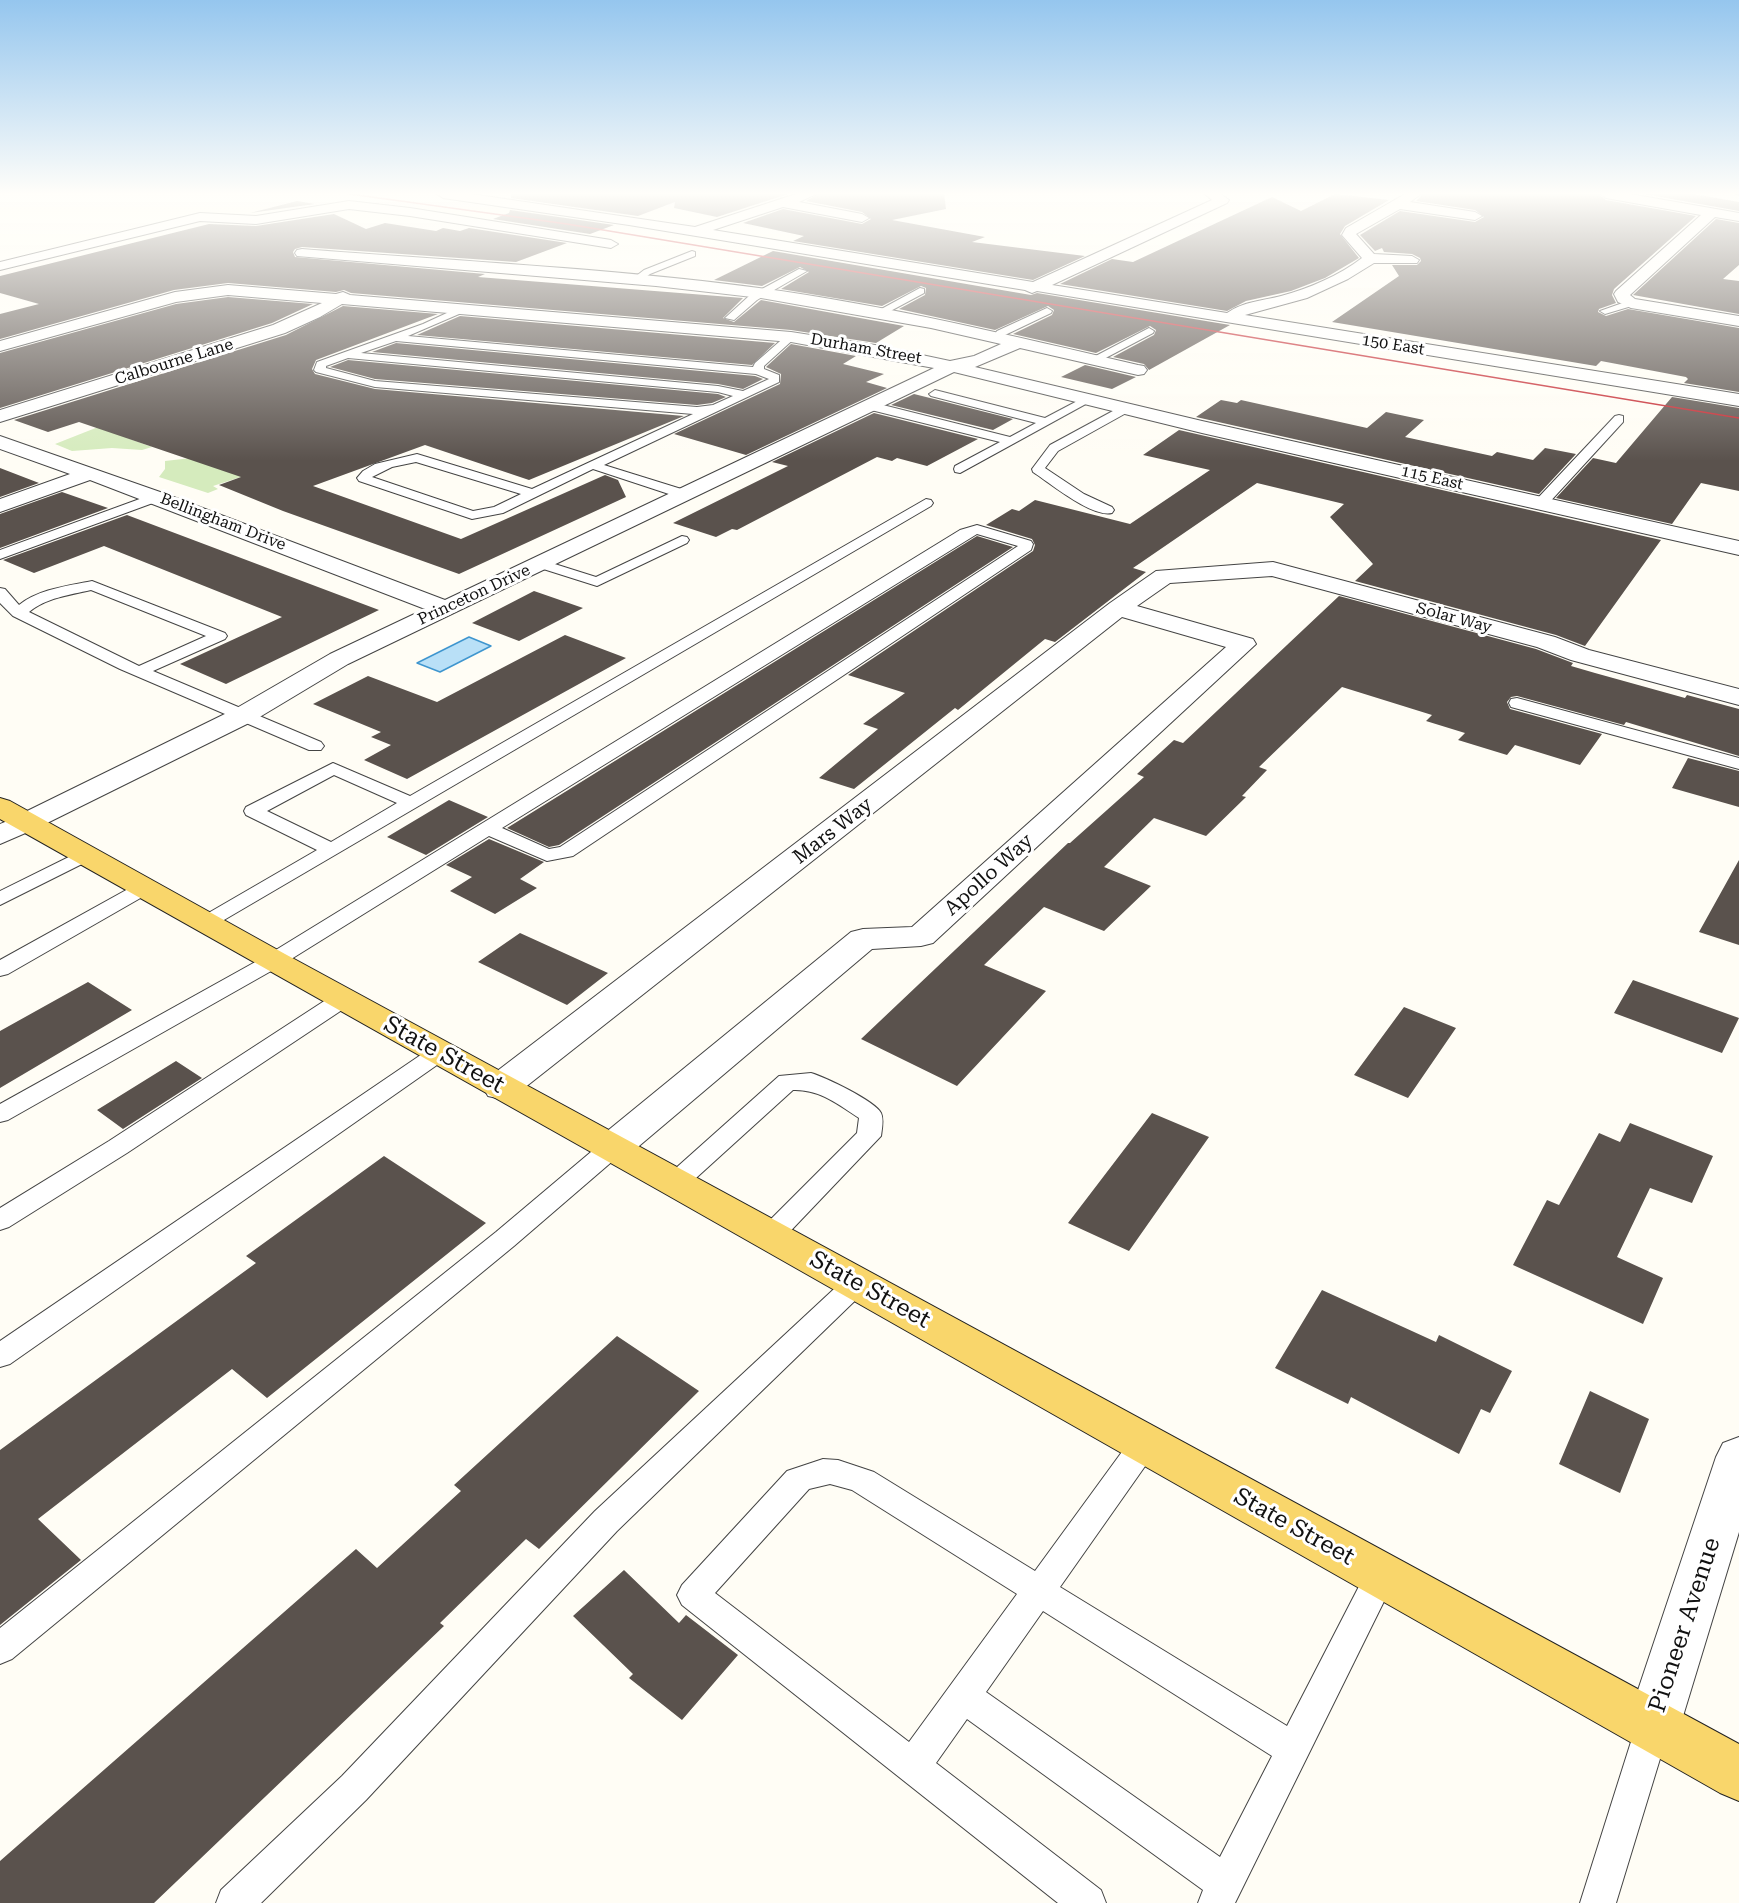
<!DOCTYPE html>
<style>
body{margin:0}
canvas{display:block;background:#fffdf5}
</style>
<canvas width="1739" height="1903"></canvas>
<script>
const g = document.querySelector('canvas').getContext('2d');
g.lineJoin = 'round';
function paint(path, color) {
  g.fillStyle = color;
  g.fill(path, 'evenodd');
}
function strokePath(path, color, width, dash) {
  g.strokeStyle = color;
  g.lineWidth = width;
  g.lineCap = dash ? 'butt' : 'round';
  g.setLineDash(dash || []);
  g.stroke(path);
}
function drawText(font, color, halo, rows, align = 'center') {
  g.font = font + ' "Roboto Serif",serif';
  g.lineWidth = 6;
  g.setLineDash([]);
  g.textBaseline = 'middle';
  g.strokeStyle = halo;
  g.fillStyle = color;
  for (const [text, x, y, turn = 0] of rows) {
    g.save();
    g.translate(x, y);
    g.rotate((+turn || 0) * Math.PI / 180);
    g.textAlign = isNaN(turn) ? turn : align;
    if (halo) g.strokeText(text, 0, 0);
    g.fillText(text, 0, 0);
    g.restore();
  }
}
const green = new Path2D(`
 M126,416L127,438L152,447L142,450L112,448L72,451L55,444Z
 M200,457L253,473L213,486L218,489L208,493L159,477L165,469V461Z`);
const water = new Path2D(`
 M469,637L491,646L440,672L417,663Z`);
const stream = new Path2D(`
 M1734,194H1739V196Z`);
const building = new Path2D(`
 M511,194H788L717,217L674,208L675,202L638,216L511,198Z
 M818,194H944L946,209L892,220L985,237L972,242L1085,256L1033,280L793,241L804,236L743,223L783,209L862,224L871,219L862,212L806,201Z
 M1335,194L1389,200L1345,226L1340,234L1359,258L1325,278L1291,291L1246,301L1227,311L1060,284L1112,259L1133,262L1272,197L1301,211Z
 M1423,194H1598L1606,200L1696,216L1614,289L1612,295L1616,303L1599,309L1598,312L1606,316L1628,309L1739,328V392L1684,383L1688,379L1686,377L1601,361L1596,366L1332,322L1399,276L1392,265H1417L1421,261L1420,258L1412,254L1384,252L1382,248L1375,251L1360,235L1400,211L1475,222L1484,217L1475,210L1416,201Z
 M1644,194H1693L1739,202V211Z
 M297,201L315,204L250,213Z
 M510,210L614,225L590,234L493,219L509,213Z
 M334,214L366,229L385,223L436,231L443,228L460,231L469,228L567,243L516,262L302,247L295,249L293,252L295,257L485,274L478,277L743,298L723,318L734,322L761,300L904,326L876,343L791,330L351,293L344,290L336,292L228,283L174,290L0,339V314L39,304L0,293V276L209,224L256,226Z
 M1716,219L1739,223V265L1723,279L1739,281V314L1633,295Z
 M773,251L1031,295L1037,293L1230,325L1149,370L1144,364L1113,357L1154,335L1156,330L1150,326L1096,353L1013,334L1052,315L1054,310L1048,306L995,330L899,309L925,295L926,288L921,286L882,306L781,289L809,272L800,267L762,286L714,280Z
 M228,297L313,304L272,323L0,408V353L176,304Z
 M343,306L438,314L316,360L312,369L315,374L375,389L684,416L529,480L425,445L313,486L461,539L605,475L618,480L626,497L459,574L283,511L219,485L241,477L79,422L48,432L14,420L286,335Z
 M460,316L775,343L752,365L417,335Z
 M396,343L755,376L763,379L743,389L718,384L372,352Z
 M791,344L856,356L843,364L884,374L866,382L887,388L746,455L674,434L780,384L781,374L766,367Z
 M348,360L718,394L726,397L712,403L697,405L375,379L330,367Z
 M1085,365L1136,377L1112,389L1061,377Z
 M914,394L930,398L1013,419L993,430L891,405Z
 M1672,397L1739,408V491L1701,483L1672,524L1556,498L1593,458L1616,463Z
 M1221,400L1237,403L1241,400L1367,428L1386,412L1424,420L1405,437L1492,456L1497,452L1533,460L1545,448L1576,454L1539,494L1196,417Z
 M874,413L978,439L927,466L897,458L892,461L877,457L737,530L732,529L716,537L673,523L788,466L772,462Z
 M1179,430L1661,540L1585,646L1556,635L1355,581L1373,564L1330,517L1344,504L1257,483L1133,568L1146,572L1055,642L1045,639L958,710L955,708L854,789L819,778L878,729L863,724L905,693L848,675L1033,551L1035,545L1032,539L986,525L1012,509L1019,511L1035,500L1130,524L1210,470L1143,455Z
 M0,468L39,483L0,497Z
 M62,492L108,508L0,548V514Z
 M127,515L379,610L226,684L180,664L282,617L104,546L34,573L3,560Z
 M977,536L1013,547L559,845L549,847L507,828Z
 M534,591L583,608L519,641L472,623Z
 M1339,596L1536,649L1573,663L1571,666L1595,673L1685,698L1687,695L1739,709V756L1626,722L1624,725L1517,696L1511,697L1507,702L1510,709L1602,734L1580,765L1515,745L1507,755L1458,740L1465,733L1426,721L1432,715L1342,687L1259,767L1267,770L1242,796L1246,797L1206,836L1154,818L1104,867L1151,886L1104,931L1044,907L984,965L1046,991L957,1086L861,1039L1068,843H1070L1144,777L1137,774L1174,740L1183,743Z
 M565,635L626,658L407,779L364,760L391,745L371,737L381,732L313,704L368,676L437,702Z
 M1688,758L1739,771V807L1672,788Z
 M449,800L488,817L426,855L387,837Z
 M489,839L544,862L520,879L537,888L495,914L450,891L472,877L446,865Z
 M1739,860V945L1699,932Z
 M520,933L608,973L567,1005L478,962Z
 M1633,980L1739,1018L1722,1053L1614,1013Z
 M88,982L132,1010L0,1088V1031Z
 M1404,1007L1456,1028L1408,1098L1354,1075Z
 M176,1061L202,1078L123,1129L97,1110Z
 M1152,1113L1209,1137L1129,1251L1068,1223Z
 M1630,1123L1713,1156L1692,1203L1650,1188L1617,1257L1663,1278L1643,1324L1513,1265L1547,1200L1559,1205L1599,1133L1620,1142Z
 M384,1156L486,1223L267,1398L232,1369L38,1519L81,1560L0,1625V1450L256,1263L246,1256Z
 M1322,1290L1436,1342L1439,1335L1512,1371L1490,1413L1481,1409L1459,1454L1351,1397L1348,1404L1275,1368Z
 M617,1336L699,1391L539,1549L526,1539L440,1623L444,1626L154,1903H0V1861L356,1549L377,1568L461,1491L454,1485Z
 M1590,1391L1649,1419L1620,1493L1559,1464Z
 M624,1570L679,1623L686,1615L738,1655L682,1720L629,1678L633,1674L573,1616Z`);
const service = new Path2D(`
 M692,251L695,252V256L650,274L639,282L631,280L644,270Z
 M799,269L807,271L757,300L734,320L725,318L749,296Z
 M920,288L924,289V293L883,315L874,313Z
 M1631,300L1636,303L1635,305L1605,314L1600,311Z
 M462,306L467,309L466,311L408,336L753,367L755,363L787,335H795L796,337L764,366V369L779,375V382L604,465L691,492L693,495L691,498H681L593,469L503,513L472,519L359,481L357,478L363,471L375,464L417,454L532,489L693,414L375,387L316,372L314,370L317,362L423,324ZM396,341L756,374L769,379L743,391L718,386L361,353ZM348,358L718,392L733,396L713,405L697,407L375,381L326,368V366ZM416,462L521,494L494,507L473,511L372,477L392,467Z
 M1047,308L1052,311L1051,313L1005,335L997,341L992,338L997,331Z
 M1149,328L1154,331L1153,333L1098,362H1090L1088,360Z
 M935,390L1045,418L1083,398L1087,396L1093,400L960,473L955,472L954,469L955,466L1000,442L867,409V403L871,402L1010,437L1036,423L931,396L929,394Z
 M1124,405L1128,406V412L1058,451L1045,468L1084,494L1112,507L1114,510L1112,513C1092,518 1050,483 1033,472L1032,469L1050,445Z
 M1619,415L1623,416V422L1546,506H1536L1534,503L1536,500L1615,416Z
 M156,493L161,494L163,497L161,500L0,559V550Z
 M926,499L931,500L933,503L931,506L212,927L205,929L198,927L195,923L198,919L317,850L246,815L244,811L246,807L333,763L410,796ZM334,775L397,803L331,842L267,811Z
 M977,525L1031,541L1033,544L1031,550L573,856L547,861L489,836L280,966L8,1120L0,1122V1104L266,956L960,530ZM977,534L1018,546L560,847L549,849L502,828Z
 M682,536L687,537L689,540L687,543L597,586L537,567L535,564L542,560L596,577Z
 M92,581L225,633L227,636L225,639L153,671L321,742L324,746L321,750H309L120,669L13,616L0,603V588L5,589L19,605C39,589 67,586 92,581ZM91,590L206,636L139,666L29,612C46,598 69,595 91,590Z
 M1517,698L1739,758V769L1511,707L1509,703L1511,699Z
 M85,849L92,851L95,855L92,859L0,905V891Z
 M144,882L151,884L154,888L151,892L8,974L0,976V960L137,884Z
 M343,992L351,994L354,999L351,1004L127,1153L9,1227L0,1230V1208L109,1141L335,994Z
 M439,1045L447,1048L450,1053L447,1058L10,1364L0,1367V1341L431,1048Z
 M811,1073C825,1077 875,1101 881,1113C884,1119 882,1129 881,1136L780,1242L771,1245L762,1242L758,1235L762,1228L857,1133L859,1118C838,1104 819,1089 793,1090L685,1188L676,1191L667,1188L664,1182L667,1176L779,1076Z
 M613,1138L622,1141L625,1147L622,1153L514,1246L12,1659L0,1664V1628L496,1232L604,1141Z
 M857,1273L866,1276L870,1283L866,1290L617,1531L366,1800L261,1903H216L221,1890L342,1776L595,1511L848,1276Z
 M1145,1430L1155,1434L1160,1443L1155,1452L1060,1587L1287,1726L1370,1565L1381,1561L1392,1565L1397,1575L1235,1903H1198L1203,1890L967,1719L936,1763L1101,1890L1106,1903H1058L682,1605L677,1595L682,1585L787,1471L823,1459L838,1460L874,1472L1035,1571L1135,1434ZM830,1484L852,1490L1017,1594L909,1742L715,1593L809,1489ZM1043,1611L1272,1756L1220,1857L986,1692Z
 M1653,1709L1665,1714L1670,1726L1616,1903H1580L1636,1726L1641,1714Z`);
const minor = new Path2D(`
 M437,194H471L695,227L796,194H816L799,202L862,214L869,218L862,222L783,207L713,230L1033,282L1212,200L1205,194H1221L1229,200L1227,203L1052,285L1227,313C1244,301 1262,301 1281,296C1308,289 1340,275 1362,258L1342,235L1346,228L1405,194H1421L1410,202L1475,212L1482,216L1475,220L1400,209L1356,234L1374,254L1412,256L1419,260L1417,263H1374L1348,279L1307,298L1245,315L1739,394V406L1037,291L1032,293L1025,290L629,225L443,198Z
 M1600,194H1630L1739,213V221L1715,217L1630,295L1635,299L1739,316V326L1631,308L1618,302L1614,294L1616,291L1701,215L1606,198Z
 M349,201L410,208L611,240L618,244L611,248L410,216L349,209L256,224L200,221L0,270V262L200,213L256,216Z
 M302,249C454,261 608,268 759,288C887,305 1013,336 1138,365L1144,366L1147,370L1144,374L1138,375L1020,348L975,367L1202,421L1739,541V555L1202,433L954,372L348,664L253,721L37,828L27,831L17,828L12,822L17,816L235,709L330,654L425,609L90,480L0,512V499L70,474L0,449V436L163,493L445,600L934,368L791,342L342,304L320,317L285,333L0,422V410L273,325L322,303L228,295L176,302L0,351V341L175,292L228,285L336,294L343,292L350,295L791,332L875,345L950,361L974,356L1001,344L931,328L761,298L656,286L297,256L295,253L297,250Z
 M1273,562L1555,637L1589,650L1739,689V705L1571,660L1537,647L1272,576L1170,583L1137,606L1253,639L1256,644L933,943L921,946L872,949L626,1157L613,1161L600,1157L594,1147L600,1137L851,932L863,929L912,927L1226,647L1122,617L514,1096L501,1099L488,1096L483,1087L488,1078L1110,603L1156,571Z
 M1739,1437V1532L1680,1726L1672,1745L1653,1753L1634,1745L1626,1726L1716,1457L1723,1443Z`);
const tertiary = new Path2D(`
 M27,813L37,816L42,822L37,828L0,844V824Z`);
const primary = new Path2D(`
 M0,798L10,801L285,954L1739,1744V1801L1720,1793L662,1192L0,819Z`);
const tram = new Path2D(`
 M350,194L567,224L1739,418`);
const farStreetnames = [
 ["150 East",1393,345,9],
 ["Durham Street",866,349,10],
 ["Calbourne Lane",174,362,-17],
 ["115 East",1432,478,13],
 ["Bellingham Drive",223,522,21],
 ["Princeton Drive",474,595,-25],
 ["Solar Way",1454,618,15]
];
const streetNames = [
 ["Mars Way",833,831,-38],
 ["Apollo Way",989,875,-42]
];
const nearStreetnames = [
 ["State Street",444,1055,29],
 ["State Street",870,1290,29],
 ["State Street",1294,1527,29],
 ["Pioneer Avenue",1685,1625,-72]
];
paint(green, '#d5ebbd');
paint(water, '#b9e0f7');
strokePath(water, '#3f96cf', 1.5);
paint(stream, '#3f96cf');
paint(building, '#5a524d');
strokePath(service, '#444', 2);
strokePath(minor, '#444', 2);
strokePath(tertiary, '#444', 2);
strokePath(primary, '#222', 2);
paint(service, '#fff');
paint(minor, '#fff');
paint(tertiary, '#fff');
paint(primary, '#f9d66b');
strokePath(tram, '#c4262e', 1.5);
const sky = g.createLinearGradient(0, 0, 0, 461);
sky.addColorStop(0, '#95c6ee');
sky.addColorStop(0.42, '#fffefa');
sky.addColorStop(1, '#fffefa00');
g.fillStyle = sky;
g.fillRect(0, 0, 1739, 461);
drawText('16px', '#111', '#fff', farStreetnames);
drawText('20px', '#111', '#fff', streetNames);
drawText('24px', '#111', '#fff', nearStreetnames);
</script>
